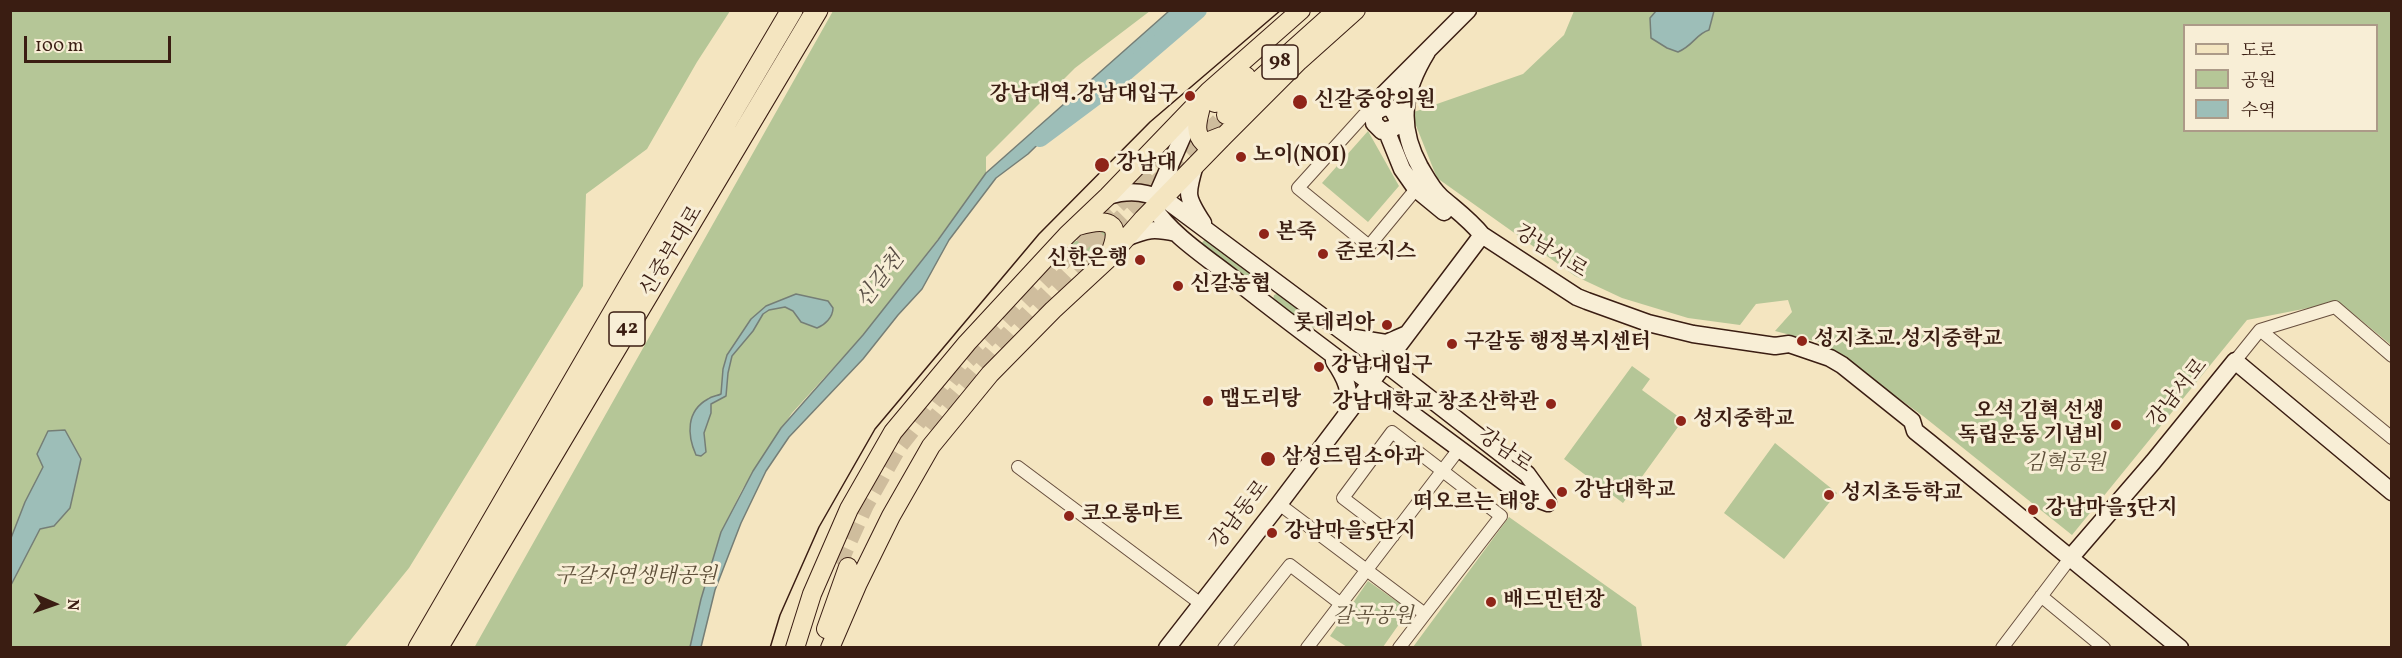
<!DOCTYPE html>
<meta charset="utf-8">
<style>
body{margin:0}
#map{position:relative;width:2402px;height:658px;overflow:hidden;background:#f4e5c0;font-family:Vollkorn,"Noto Serif KR",serif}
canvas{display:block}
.frame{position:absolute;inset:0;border:12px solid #3a1d12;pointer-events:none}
.legend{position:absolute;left:2183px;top:24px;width:195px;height:108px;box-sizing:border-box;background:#f8eed6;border:2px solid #ac9a88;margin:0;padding:8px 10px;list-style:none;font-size:18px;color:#3a1d12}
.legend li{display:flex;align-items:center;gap:12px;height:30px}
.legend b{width:30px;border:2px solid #ac9a88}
.north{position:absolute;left:24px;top:574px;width:60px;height:60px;-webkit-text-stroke:4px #f8eed6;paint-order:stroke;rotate:92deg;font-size:16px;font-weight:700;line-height:24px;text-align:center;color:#3a1d12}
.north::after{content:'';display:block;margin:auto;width:21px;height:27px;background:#3a1d12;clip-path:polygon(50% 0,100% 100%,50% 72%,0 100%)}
.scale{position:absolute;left:24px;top:36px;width:147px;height:27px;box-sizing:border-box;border:3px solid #3a1d12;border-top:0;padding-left:8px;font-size:18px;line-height:21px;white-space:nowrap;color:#3a1d12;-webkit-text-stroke:4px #f8eed6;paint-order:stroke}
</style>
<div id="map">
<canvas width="2402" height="658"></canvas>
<div class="frame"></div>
<ul class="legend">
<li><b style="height:8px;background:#f4e5c0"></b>도로</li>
<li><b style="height:16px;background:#b5c697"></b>공원</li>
<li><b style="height:16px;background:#9dbeb8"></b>수역</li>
</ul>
<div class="north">N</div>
<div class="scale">100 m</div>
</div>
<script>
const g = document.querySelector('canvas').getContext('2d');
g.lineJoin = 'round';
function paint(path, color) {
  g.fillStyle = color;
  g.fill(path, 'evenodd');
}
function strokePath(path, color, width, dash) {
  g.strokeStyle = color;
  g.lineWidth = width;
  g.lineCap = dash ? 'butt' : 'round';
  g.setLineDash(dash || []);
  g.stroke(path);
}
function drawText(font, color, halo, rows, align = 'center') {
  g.font = font + ' Vollkorn,"Noto Serif KR",serif';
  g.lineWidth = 6;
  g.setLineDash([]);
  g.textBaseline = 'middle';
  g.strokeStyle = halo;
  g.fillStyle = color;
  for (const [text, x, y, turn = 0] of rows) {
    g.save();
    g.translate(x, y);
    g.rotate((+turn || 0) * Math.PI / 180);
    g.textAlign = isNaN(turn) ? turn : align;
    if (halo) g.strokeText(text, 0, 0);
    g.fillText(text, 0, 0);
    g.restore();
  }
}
const green = new Path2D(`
 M10,11H730L697,62L647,149L586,194L583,286L409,568L344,648L11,647Z
 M833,11H1150L1075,68L986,157V173L938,239L863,335L792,413L764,454L742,490L721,532L701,599L690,647L474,648Z
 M1574,11H2391V345L2339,302L2247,320L2072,535L1923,416L1822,343L1775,331L1792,312L1788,300L1756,304L1740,325L1688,318L1622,298L1575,276L1437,178L1411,113L1523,74L1564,35ZM2184,26H2376V130H2184Z
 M1368,131L1399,186L1368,222L1322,183Z
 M1090,228L1107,231L1109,242L1093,268L1069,244L1081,239Z
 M1205,239L1259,278L1260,285L1257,287L1201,244Z
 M1279,293L1314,321L1315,327L1309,329L1273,300L1274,295Z
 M1632,366L1650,379L1642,390L1683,420L1623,503L1564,459Z
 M1775,443L1837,493L1784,559L1724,513Z
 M1509,517L1636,607L1642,647H1413Z
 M1368,581L1409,610L1383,647H1347L1330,636Z`);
const water = new Path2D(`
 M1169,11H1188L1069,114L1028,154L996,178L949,240L922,289L898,315L863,359L789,437L766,471L741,523L715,590L701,647H690L701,599L721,532L753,471L781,428L863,335L938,240L986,173Z
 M1656,11V10L1714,11L1709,30C1696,34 1694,45 1678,52L1667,48L1651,38L1650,18Z
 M796,294L828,301L833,308C833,317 825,325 817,328L801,322L793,311L785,307L769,310L763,314L753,331L732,356L728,373L726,396L711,404V413L704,433L706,452L701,456L696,455C687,435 686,411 708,399C712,396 717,396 721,394L723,369L727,355L751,319L766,306Z
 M65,430L81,459L70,508L54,526L40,529L11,585V538L25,502L43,467L37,454L48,431Z`);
const river = new Path2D(`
 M1040,138L1107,88L1198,10`);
const primaryTunnel = new Path2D(`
 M928,428C1018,316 1124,217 1226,115
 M838,564L865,505L898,447L961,366L1183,137`);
const street = new Path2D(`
 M1377,111L1364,115L1298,188L1369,246L1416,189
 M2260,330L2392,438
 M2235,361L2260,330L2335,307L2392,356
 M1018,467L1201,604
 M1279,504L1425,614L1399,648
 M1393,536L1343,498L1392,432L1501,516L1425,614
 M2041,596L2104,648
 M1224,648L1290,565L1341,604
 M1307,648L1459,449
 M2002,648L2071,557`);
const secondary = new Path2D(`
 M1427,52C1403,91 1397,125 1420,167C1426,177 1432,189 1441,197C1456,210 1470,220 1482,235L1577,297L1587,301L1648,323L1693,334L1775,346L1789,344L1830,358L1842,365L1912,421L1915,431L1930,443L2180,648
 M1197,110L1188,124L1156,197L1154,208C1172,236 1212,261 1239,283C1330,355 1424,422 1516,491L1548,503
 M1377,111L1384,107L1392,109L1398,120L1394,128L1382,131L1374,123V114L1384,94L1468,10
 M1387,132L1402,169L1416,189L1444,212
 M1195,165C1186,195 1186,197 1203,223
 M1108,196C1131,189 1149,192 1170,203L1378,358L1527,474L1548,503
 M1126,238C1147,229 1154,228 1176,233
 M1355,338L1386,343L1407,334
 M1334,361C1346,379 1351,390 1348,411
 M2071,557L2153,462L2235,361L2392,492
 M1167,648L1279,504L1482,235`);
const primary = new Path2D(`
 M1202,102C1199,118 1192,131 1204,143L1222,136
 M1215,103L1246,76
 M1226,115L1260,79L1337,10
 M1078,226C1105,218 1124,220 1110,253
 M826,629L848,567
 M795,648L812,594L849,509L893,432L967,343L1067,235L1108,196L1209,91L1301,10
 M830,648L858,583L891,516L931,446L990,374L1053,310L1107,260L1143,219L1224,136L1299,61L1356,10`);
const highway = new Path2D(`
 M419,648L628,288L792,10
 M437,648L817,10`);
const tram = new Path2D(`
 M770,648L780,615L819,527L875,429L1039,234L1150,122L1281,10`);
const markers = [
 [1190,96,6,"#8f2418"],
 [1300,102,8,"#8f2418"],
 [1241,157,6,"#8f2418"],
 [1102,165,8,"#8f2418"],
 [1264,234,6,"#8f2418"],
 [1323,254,6,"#8f2418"],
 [1140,260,6,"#8f2418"],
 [1178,286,6,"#8f2418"],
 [1387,325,6,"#8f2418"],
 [1802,341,6,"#8f2418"],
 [1452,344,6,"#8f2418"],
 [1319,367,6,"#8f2418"],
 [1208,401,6,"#8f2418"],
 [1551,404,6,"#8f2418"],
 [1681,421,6,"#8f2418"],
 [2116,425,6,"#8f2418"],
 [1268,459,8,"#8f2418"],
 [1562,492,6,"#8f2418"],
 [1829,495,6,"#8f2418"],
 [1551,504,6,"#8f2418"],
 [2033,510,6,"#8f2418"],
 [1069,516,6,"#8f2418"],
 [1272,533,6,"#8f2418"],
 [1491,602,6,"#8f2418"]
];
const shields = [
 [1280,62,36],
 [627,329,36]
];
const shieldNames = [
 ["98",1280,62],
 ["42",627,329]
];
const poiNames = [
 ["강남대역.강남대입구",1178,96,"right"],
 ["신갈중앙의원",1314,102],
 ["노이(NOI)",1253,157],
 ["강남대",1116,165],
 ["본죽",1276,234],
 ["준로지스",1335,254],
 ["신한은행",1128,260,"right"],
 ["신갈농협",1190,286],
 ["롯데리아",1375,325,"right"],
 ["성지초교.성지중학교",1814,341],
 ["구갈동 행정복지센터",1464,344],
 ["강남대입구",1331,367],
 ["맵도리탕",1220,401],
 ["강남대학교 창조산학관",1539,404,"right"],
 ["오석 김혁 선생",2104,413,"right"],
 ["독립운동 기념비",2104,437,"right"],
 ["성지중학교",1693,421],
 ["삼성드림소아과",1282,459],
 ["강남대학교",1574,492],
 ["성지초등학교",1841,495],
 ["떠오르는 태양",1539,504,"right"],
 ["강남마을3단지",2045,510],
 ["코오롱마트",1081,516],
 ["강남마을5단지",1284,533],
 ["배드민턴장",1503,602]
];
const streetNames = [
 ["신중부대로",673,252,-59],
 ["강남서로",1550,253,32],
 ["강남서로",2179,394,-51],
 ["강남로",1504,452,35],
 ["강남동로",1241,516,-52]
];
const parkNames = [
 ["김혁공원",2065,465],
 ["구갈자연생태공원",636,578],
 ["갈곡공원",1373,618]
];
const waterNames = [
 ["신갈천",882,281,-53]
];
paint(green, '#b5c697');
paint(water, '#9dbeb8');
strokePath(water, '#757e76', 1.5);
strokePath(river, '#9dbeb8', 18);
strokePath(primaryTunnel, '#cfbd9d', 18, [18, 9]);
strokePath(street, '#684f3e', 14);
strokePath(secondary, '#3a1d12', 19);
strokePath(primary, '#3a1d12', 20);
strokePath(highway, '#3a1d12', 23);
strokePath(street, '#f8eed6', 12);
strokePath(secondary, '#f8eed6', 16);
strokePath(primary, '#f4e5c0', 18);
strokePath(highway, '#f4e5c0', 21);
strokePath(tram, '#3a1d12', 1.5);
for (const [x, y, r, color] of markers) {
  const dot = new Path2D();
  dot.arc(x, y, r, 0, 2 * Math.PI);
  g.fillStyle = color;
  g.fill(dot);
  strokePath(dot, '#f8eed6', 2);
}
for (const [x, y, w] of shields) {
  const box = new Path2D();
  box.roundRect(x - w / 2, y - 17, w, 34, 4.5);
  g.fillStyle = '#f8eed6';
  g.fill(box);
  strokePath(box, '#3a1d12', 1.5);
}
drawText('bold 20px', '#3a1d12', null, shieldNames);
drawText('bold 21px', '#3a1d12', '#f8eed6', poiNames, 'left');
drawText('21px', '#3a1d12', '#f8eed6', streetNames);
drawText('italic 21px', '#5f503a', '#f8eed6', parkNames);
drawText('italic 22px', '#584d44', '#f8eed6', waterNames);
</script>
